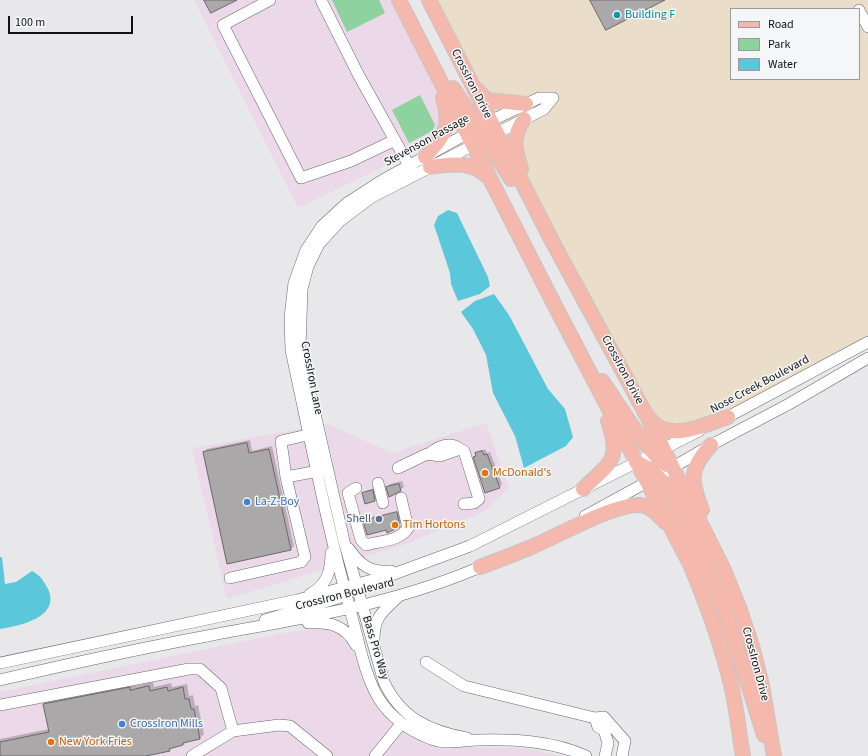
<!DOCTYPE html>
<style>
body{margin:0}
#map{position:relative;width:868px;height:756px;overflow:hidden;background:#e8e8ea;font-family:"Source Sans 3",sans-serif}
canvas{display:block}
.legend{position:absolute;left:730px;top:8px;width:130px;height:72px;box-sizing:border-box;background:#f5f6f7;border:1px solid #9a9b9b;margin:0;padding:5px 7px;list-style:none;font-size:12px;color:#111212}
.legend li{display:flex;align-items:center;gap:8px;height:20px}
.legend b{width:20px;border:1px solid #9a9b9b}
.scale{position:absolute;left:8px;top:16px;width:125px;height:18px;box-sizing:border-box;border:2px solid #111212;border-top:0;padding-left:5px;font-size:12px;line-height:14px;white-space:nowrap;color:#111212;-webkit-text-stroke:3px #f5f6f7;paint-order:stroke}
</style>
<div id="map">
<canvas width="868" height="756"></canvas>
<ul class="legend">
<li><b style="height:5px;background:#f4b8ad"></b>Road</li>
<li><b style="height:11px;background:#8ed2a0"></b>Park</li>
<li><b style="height:11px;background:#5ac8da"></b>Water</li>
</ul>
<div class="scale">100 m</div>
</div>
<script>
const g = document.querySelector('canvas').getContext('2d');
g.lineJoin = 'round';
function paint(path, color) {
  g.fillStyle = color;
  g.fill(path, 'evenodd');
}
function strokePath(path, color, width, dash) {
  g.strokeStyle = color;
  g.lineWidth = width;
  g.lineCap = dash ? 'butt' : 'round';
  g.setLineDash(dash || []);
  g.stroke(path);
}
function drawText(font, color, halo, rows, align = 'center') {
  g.font = font + ' "Source Sans 3",sans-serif';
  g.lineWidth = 3;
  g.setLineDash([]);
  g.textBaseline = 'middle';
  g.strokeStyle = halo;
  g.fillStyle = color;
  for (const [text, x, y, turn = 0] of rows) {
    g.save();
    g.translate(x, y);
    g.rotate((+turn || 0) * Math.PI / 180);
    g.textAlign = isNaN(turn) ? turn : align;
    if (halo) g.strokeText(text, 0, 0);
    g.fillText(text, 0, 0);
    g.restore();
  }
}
const commercial = new Path2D(`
 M194,0H393L427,66L443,111L442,128L429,145L298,208Z
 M486,423L509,488L484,512L406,544L227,599L192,448L328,424L392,453Z
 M319,628L339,631L353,647L363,680L376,704L392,725L409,736L444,747L523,748L563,756H0V692L288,632Z`);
const industrial = new Path2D(`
 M429,0H868V342L663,449ZM731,9H859V79H731Z`);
const green = new Path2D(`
 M332,0H379L385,13L347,32Z
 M420,95L435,125L432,131L409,143L392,110Z`);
const water = new Path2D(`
 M448,210L457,213L488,277L490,286L480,294L458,301L451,284L450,273L434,225L438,216Z
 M494,294L509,315L548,389L565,409L573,437L566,446L524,468L515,436L493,393L486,355L473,329L461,312L475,301Z
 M0,557H2L5,584L16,582L32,571C41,576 43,580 48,589C61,617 20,626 0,629Z`);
const shadow = new Path2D(`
 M250,440L252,451L272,446L294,546L291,549L204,452L207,449Z
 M485,449L487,453L490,452L502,484L499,487L474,457L480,451Z
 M402,481L404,487L390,496L387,487L390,484Z
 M376,488L378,497L375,500L363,494L366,491Z
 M400,510L366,519L367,518Z
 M401,512L403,522L388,532L386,529L364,521L366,519V521Z
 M153,682L154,687L171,683L172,687L187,684L189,696L193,695L195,706L198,705L204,734L200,738L186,741L183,745L172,747L169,750L141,756H0V739L49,729L44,704L48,700L134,684L135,686Z`);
const building = new Path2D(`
 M204,0H237L211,13Z
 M590,0H665L606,30Z
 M247,443L249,453L269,449L291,550L227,564L203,452Z
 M482,451L484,455L487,454L500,488L485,493L473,457L476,456L475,453Z
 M399,484L401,491L389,497L386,487Z
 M373,490L375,501L365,504L362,493Z
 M397,512L400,527L387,533L386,530L367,535L363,521Z
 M149,686L150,691L167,687L168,691L183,687L185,699H189L191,709H194L200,739L183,743V745L169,749L170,751L146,756H0V742L49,732L43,704L130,687V690Z`);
const minor = new Path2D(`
 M270,0L223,25L301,178L351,161L395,140
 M321,0L358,74L412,171
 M859,10L868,27
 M553,98H539L490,121L381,181L347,203L322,226L306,250L294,283L290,317L291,350C310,438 327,527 351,613C359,642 364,674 379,699C392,719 410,731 431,739C448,745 462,740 479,740C515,739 552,741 586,756
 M722,420L868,342
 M430,453C439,446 451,441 460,449
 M398,468L427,454L440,456L460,449L464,451L479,499L474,503L464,504
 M286,477L324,470
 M378,483L383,503
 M356,488L348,493L361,540L366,545C380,541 400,541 408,528L401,498
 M585,516L658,476L711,445L789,404L868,358
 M349,549C360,565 371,573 391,571
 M230,578L301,562L305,557L286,477L281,441L316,433
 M310,594C327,585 331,571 331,553
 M265,620L338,598L350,591
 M308,623C330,622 345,625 356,645
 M374,639C374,617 383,611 398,597
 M426,662L464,686L595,718
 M0,663L297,600L391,575L470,546L699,431
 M0,680C69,664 137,649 207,636C302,618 398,604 487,564
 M0,705L189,669H200L221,688L233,731
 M467,738C429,731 401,718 384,682L344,541L300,348L302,289L308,266L319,244L340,221L372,197L544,109L553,98
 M192,756L233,731L279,725L290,726L327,756
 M375,756L401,724
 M605,756L608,743L604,730L598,727L595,718L604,717L625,741L622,756`);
const major = new Path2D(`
 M399,0L554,304L690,564C707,604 722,646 732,689C737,711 739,734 743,756
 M429,0L552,241L649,420L723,568L740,610L752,646L762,685L774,756
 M453,88L479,128L496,133
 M476,89L487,100L526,104
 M469,134L480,136L485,139L511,179
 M425,157C444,135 452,128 443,98
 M430,167C452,164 471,160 488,177
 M521,169C515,148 511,139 524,119
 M602,381C619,404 645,451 667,465
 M649,418C668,444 704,425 728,417
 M636,462L651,470L665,484L703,559L724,608L764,735
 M583,489C609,463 622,462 608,421
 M702,510C690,480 689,469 711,445
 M480,567C496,561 512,555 529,548C554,538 615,503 640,505C651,506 658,515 665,522`);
const markers = [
 [617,15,4,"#0f9aa8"],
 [485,473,4,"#e8710a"],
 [247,502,4,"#3f7fe0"],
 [379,519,4,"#5c6f8a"],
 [395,525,4,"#e8710a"],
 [122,724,4,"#3f7fe0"],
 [51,742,4,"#e8710a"]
];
const cultureNames = [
 ["Building F",625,15]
];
const streetNames = [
 ["CrossIron Drive",471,84,63],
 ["Stevenson Passage",427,141,-29],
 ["CrossIron Drive",622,370,62],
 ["CrossIron Lane",311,378,79],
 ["Nose Creek Boulevard",760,385,-28],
 ["CrossIron Boulevard",345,595,-14],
 ["Bass Pro Way",375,648,73],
 ["CrossIron Drive",755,664,75]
];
const foodNames = [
 ["McDonald's",493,473],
 ["Tim Hortons",403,525],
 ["New York Fries",59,742]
];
const shopNames = [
 ["La-Z-Boy",255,502],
 ["CrossIron Mills",130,724]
];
const serviceNames = [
 ["Shell",371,519]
];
paint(commercial, '#ebd8e8');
paint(industrial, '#eaddc9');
paint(green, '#8ed2a0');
paint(water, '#5ac8da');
paint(shadow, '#0003');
paint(building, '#aaa8a8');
strokePath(building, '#6b6969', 1);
strokePath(minor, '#676768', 12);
strokePath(major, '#c6c6c6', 16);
strokePath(minor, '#fff', 11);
strokePath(major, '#f4b8ad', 14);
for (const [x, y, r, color] of markers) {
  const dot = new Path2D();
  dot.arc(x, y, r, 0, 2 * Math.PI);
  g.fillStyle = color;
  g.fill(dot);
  strokePath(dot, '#f5f6f7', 1.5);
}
drawText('12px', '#0d838f', '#f5f6f7', cultureNames, 'left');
drawText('12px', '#111212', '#f5f6f7', streetNames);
drawText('12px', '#c56008', '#f5f6f7', foodNames, 'left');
drawText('12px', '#366cbe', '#f5f6f7', shopNames, 'left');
drawText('12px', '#4e5e75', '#f5f6f7', serviceNames, 'right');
</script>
